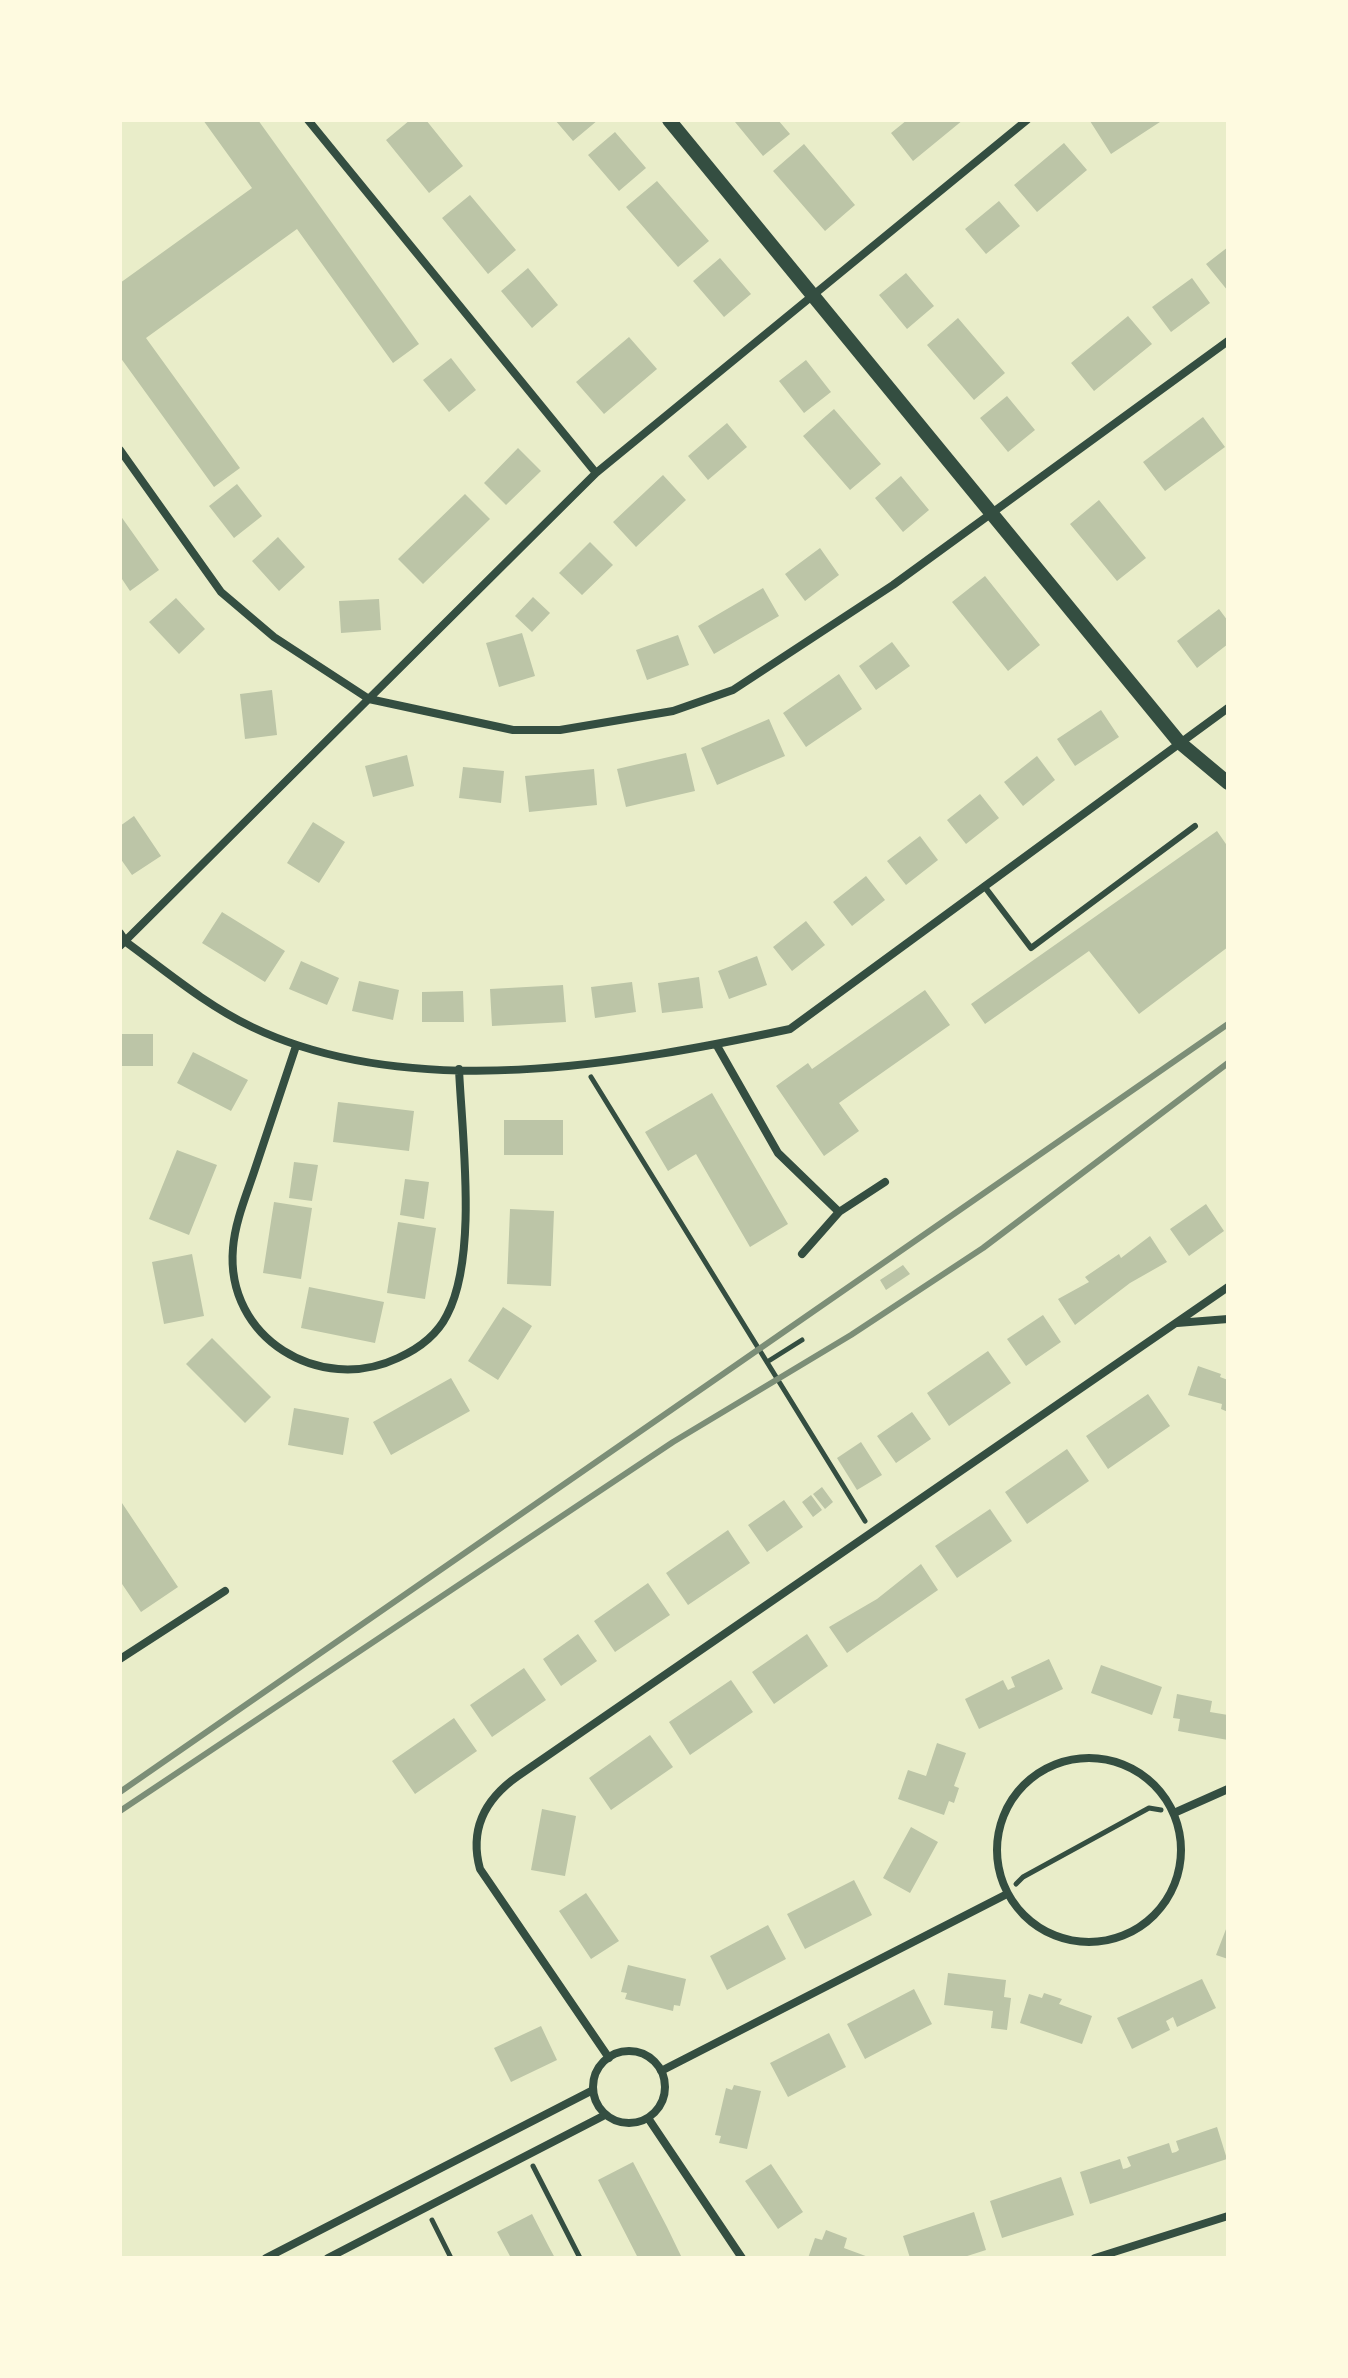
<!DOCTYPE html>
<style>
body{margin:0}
#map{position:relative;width:1348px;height:2378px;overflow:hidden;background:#e9edc9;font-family:"PT Sans Narrow",sans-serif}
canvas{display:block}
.frame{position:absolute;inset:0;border:122px solid #fefae0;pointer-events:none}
</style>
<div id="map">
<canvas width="1348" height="2378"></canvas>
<div class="frame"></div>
</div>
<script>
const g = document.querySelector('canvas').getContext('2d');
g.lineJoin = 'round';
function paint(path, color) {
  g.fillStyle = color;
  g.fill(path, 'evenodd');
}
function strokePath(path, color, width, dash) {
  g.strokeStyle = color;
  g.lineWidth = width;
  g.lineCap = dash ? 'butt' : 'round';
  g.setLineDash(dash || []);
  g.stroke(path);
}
const building = new Path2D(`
 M203,120H258L419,344L393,363L297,229L146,338L240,468L214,487L120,357V283L252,188Z
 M410,120H426L463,166L429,193L386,140Z
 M555,120H598L573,141Z
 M738,120H778L790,134L763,156L735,122Z
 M907,120H963L913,161L891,133Z
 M1163,120L1111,154L1090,121L1091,120Z
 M615,132L646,168L619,191L588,155Z
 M1064,143L1087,170L1037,212L1014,185Z
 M804,144L855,205L825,231L773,171Z
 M657,181L709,241L678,267L626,207Z
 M470,195L516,250L488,274L442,218Z
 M999,201L1020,226L986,254L965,229Z
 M1228,247V291L1206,264Z
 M720,258L751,294L724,317L693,281Z
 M528,268L558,305L532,328L501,291Z
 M906,273L934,306L907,329L879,295Z
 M1192,278L1210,303L1171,332L1152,307Z
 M1128,316L1152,344L1094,391L1071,363Z
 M958,318L1005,373L974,400L927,345Z
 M629,337L657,369L604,414L576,382Z
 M451,358L476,390L449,412L423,380Z
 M806,360L831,392L804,413L779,381Z
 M1007,396L1035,430L1008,452L980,418Z
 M834,409L881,464L850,490L803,436Z
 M1203,417L1225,447L1165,491L1143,462Z
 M727,423L747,447L708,480L688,456Z
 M518,448L541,471L506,505L484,483Z
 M663,475L686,500L636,547L613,522Z
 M901,476L929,510L903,532L875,498Z
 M237,484L262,516L234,538L209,506Z
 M465,494L490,519L423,584L398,559Z
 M1099,500L1146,558L1117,581L1070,524Z
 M120,515L159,570L130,591L120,576Z
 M278,537L305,567L279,591L252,561Z
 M590,542L613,565L582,595L559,573Z
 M820,548L839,575L805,601L785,574Z
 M985,576L1040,645L1008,671L952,602Z
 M763,588L779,616L714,654L698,626Z
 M533,597L550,613L532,632L515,616Z
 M176,598L205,629L179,654L149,622Z
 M379,599L381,630L341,633L339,601Z
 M1219,609L1228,621V644L1197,668L1177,641Z
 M522,633L535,676L499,687L486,643Z
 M678,635L689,665L647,680L636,650Z
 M892,642L910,666L876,690L859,666Z
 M839,674L862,709L806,747L783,713Z
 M272,690L277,735L245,739L240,694Z
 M1101,710L1119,737L1075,766L1057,739Z
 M769,719L785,756L717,785L701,748Z
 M686,753L695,791L626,807L617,769Z
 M407,755L414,786L373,797L365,766Z
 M1037,756L1055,780L1023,806L1004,782Z
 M463,767L504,771L501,803L459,798Z
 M594,769L597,805L529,812L525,776Z
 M980,794L999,818L966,844L947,820Z
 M134,816L161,856L132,875L120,858V826Z
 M313,822L345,842L319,883L287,863Z
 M1217,831L1228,847V947L1139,1014L1089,951L985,1024L971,1004Z
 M920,836L938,860L906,885L887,861Z
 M866,876L885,900L852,926L833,902Z
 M222,912L285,951L265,982L202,943Z
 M806,921L825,945L792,971L773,947Z
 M757,956L767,985L729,999L718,971Z
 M301,961L339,978L327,1005L289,989Z
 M699,977L703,1008L662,1013L658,983Z
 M359,981L399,990L393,1020L352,1011Z
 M632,982L636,1012L595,1018L591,987Z
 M563,985L566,1022L492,1026L490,989Z
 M925,990L950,1025L839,1103L859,1131L824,1156L776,1086L808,1063L812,1069Z
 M463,991L464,1022H422V992Z
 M120,1034H153V1066H120Z
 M193,1052L248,1080L231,1111L177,1083Z
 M712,1093L788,1224L750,1247L696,1154L668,1171L645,1132Z
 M338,1102L414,1111L409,1151L333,1142Z
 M504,1120H563V1155H504Z
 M177,1150L217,1165L189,1235L149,1219Z
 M294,1162L318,1165L312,1201L289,1198Z
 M405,1179L429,1182L424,1219L400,1215Z
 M274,1202L312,1208L301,1279L263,1273Z
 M1206,1204L1224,1231L1189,1256L1170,1229Z
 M510,1209L554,1211L551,1286L507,1284Z
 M398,1222L436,1228L425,1299L387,1293Z
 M1150,1236L1167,1262L1130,1283L1075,1325L1058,1299L1089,1282L1085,1277L1119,1254L1121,1258Z
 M192,1254L204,1316L164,1324L152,1262Z
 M903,1265L910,1274L886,1290L880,1280Z
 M309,1287L384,1302L375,1343L301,1328Z
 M503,1307L532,1326L498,1380L468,1361Z
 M1043,1315L1061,1342L1026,1366L1007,1339Z
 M212,1338L271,1397L245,1423L186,1364Z
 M988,1351L1011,1383L949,1426L927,1393Z
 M1198,1366L1221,1374L1220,1377L1228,1380V1412L1221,1409L1222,1404L1188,1395Z
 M451,1378L470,1411L391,1455L373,1422Z
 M1148,1394L1170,1426L1108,1469L1086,1436Z
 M294,1408L349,1418L343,1455L288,1445Z
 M912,1412L931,1439L896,1463L877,1436Z
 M861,1442L882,1475L857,1490L837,1458Z
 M1067,1449L1089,1481L1027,1524L1005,1492Z
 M822,1487L833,1502L825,1509L813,1494Z
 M811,1495L822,1510L813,1517L802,1502Z
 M120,1500L178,1587L141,1612L120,1581Z
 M784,1500L803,1527L767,1552L748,1525Z
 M990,1509L1012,1541L957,1578L935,1546Z
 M728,1530L750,1563L688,1605L666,1573Z
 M921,1564L938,1590L847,1653L829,1627L877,1599Z
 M648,1583L670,1615L615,1652L594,1621Z
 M578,1634L597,1661L561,1686L543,1659Z
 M807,1634L828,1666L774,1704L752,1672Z
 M1049,1659L1063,1689L979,1729L965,1699L1003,1680L1008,1690L1012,1688L1015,1687L1011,1677Z
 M1101,1665L1162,1687L1152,1715L1091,1693Z
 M524,1668L546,1700L492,1737L470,1705Z
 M731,1680L753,1712L690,1755L669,1722Z
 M1177,1694L1212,1701L1210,1712L1228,1715V1740L1178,1731L1180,1719L1173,1718Z
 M454,1718L477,1751L415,1794L392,1761Z
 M650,1735L673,1767L611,1810L589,1778Z
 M937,1743L966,1753L954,1786L959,1788L954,1803L949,1801L944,1815L898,1799L908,1770L926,1776Z
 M542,1809L576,1816L565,1876L531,1870Z
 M911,1827L938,1842L910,1893L883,1878Z
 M854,1880L872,1915L805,1949L787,1914Z
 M586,1893L619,1941L591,1959L559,1911Z
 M1228,1924V1959L1216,1955Z
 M768,1925L786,1959L727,1990L710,1956Z
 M628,1965L686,1979L680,2006L674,2005L673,2011L625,1999L627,1993L621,1992Z
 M948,1973L1006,1980L1004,1997L1011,1998L1007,2030L991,2028L993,2011L944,2005Z
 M1202,1979L1216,2008L1177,2027L1173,2017L1166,2021L1170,2030L1132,2049L1117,2018Z
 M914,1989L932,2024L865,2059L847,2024Z
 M1044,1993L1062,1999L1059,2004L1092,2016L1082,2044L1020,2023L1029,1994L1042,1998Z
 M541,2026L557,2060L511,2082L494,2048Z
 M829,2033L846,2067L788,2097L770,2063Z
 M734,2085L761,2091L747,2149L719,2143L721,2136L715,2135L726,2088L732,2090Z
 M1217,2127L1227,2159L1090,2204L1080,2172L1120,2159L1123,2169L1127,2168L1131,2166L1127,2157L1169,2143L1172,2153L1176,2152L1179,2150L1176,2141Z
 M633,2162L667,2227L682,2258H638L598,2180Z
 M771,2164L803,2212L778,2229L745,2181Z
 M1061,2177L1074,2215L1002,2238L990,2201Z
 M974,2212L986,2250L961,2258H910L903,2236Z
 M532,2214L549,2247L555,2258H511L497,2232Z
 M826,2230L847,2238L844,2248L871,2258H808L815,2238L822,2240Z`);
const path = new Path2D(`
 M591,1077L865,1521
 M767,1362L802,1340
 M1016,1884L1023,1877L1149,1808L1161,1810
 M533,2166L580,2258
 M432,2220L451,2258`);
const service = new Path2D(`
 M984,886L1031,948L1195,826`);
const minor = new Path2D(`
 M308,120L596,473
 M120,450L221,592L274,637L369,699L513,730H560L673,711L733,690L893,585L1228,341
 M120,933L126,942C167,972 206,1005 252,1027C411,1103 625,1064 790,1029L1228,708
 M120,946L596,473L1027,120
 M716,1044L778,1153L839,1212
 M296,1046C282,1088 268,1130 254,1172C246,1196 235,1222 233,1248C225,1338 320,1395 398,1358C418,1349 437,1335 447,1315C478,1256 462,1136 459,1069
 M802,1254L839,1212L885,1182
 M1177,1323L1228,1319
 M120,1659L225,1591
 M997 1850a92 92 0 1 1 184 0a92 92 0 1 1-184 0Z
 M1174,1813L1228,1789
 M593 2087a36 36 0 1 1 72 0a36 36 0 1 1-72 0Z
 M609,2058L480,1869C469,1829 485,1799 518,1776L1228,1287
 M661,2071L1007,1894
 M648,2118L742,2258
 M266,2258L593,2090
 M328,2258L605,2115
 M1095,2258L1228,2216`);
const tertiary = new Path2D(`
 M669,120L1179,742L1228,783`);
const rail = new Path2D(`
 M120,1792L1228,1024
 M120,1811L673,1442L851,1335L983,1248L1228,1063`);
paint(building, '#bcc5a7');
strokePath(path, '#344e41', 5);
strokePath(service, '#344e41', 6);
strokePath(minor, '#344e41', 8);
strokePath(tertiary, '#344e41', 14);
strokePath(rail, '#7c8e77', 6);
</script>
